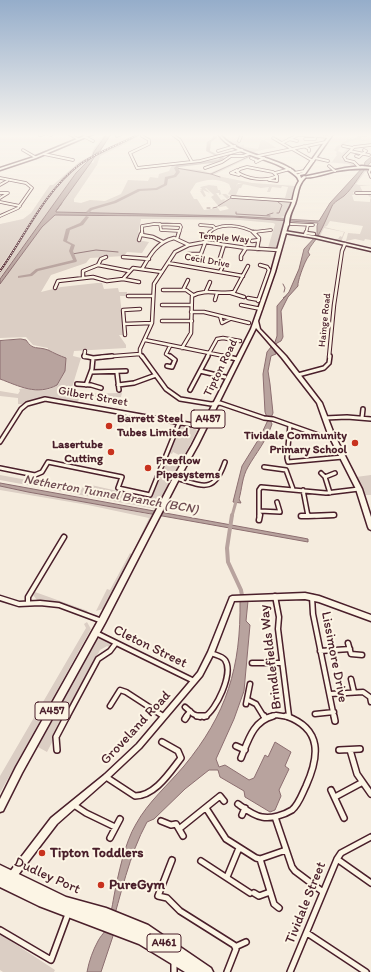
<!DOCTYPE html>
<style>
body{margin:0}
canvas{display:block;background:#f5ecde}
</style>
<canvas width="371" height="972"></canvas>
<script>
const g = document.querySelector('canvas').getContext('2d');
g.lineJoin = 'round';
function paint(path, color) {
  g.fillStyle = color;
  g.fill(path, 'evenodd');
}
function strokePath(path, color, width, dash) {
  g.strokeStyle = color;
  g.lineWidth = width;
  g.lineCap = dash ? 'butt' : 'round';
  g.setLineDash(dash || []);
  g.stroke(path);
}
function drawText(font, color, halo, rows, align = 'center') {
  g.font = font + ' Itim,sans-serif';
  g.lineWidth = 4;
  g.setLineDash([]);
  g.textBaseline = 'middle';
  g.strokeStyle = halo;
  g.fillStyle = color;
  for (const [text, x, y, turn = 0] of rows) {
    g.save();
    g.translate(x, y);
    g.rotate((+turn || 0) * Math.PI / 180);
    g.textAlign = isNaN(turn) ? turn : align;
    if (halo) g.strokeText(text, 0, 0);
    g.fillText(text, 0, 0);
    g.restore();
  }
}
const green = new Path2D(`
 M106,134H107L93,155L70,171L56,185L0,268V224L23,219L31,213L50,185H53L79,162L91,156L94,148Z
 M356,134H366L367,137H361V139L371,141V142C358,140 346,138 338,151L342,153L348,148L351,149L341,159L353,163L355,166L353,167L349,164L315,161L323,160L332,162L337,155L336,154L337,152L334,150L337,146L341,144L343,142H345L347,139L356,138L358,135Z
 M138,136L127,143L100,156L97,165L74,199V202L81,203L90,200L105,201L121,194L128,180L148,181L150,177L158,178L159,174L169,171L172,165L222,158L219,161L179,166L177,168L200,170L210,173L250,156L251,157L213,175L252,183L296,186L292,199L274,197L285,198L288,187L282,186L281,188L272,187L270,192H267L269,187L261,188L238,183L236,187L237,184H243L241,188H239L236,195L239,197L233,196L228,194L231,189L229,184C217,178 207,179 196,183L190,192L194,199H197L204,210L218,208L220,211L229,209L226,206L220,207V208L211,197L214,195L206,188H205L210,193L203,190L206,196L204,197L200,191L202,190L199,189H202L200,187L209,185L217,186L218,190H220L221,194H226L230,197L227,199L222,194L219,195V193H216L221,200L225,199L224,201L233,198L289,201L290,205L287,216L280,217L287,218L277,249L268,248L275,224L273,223L239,220L141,219L137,240L149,242L142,253L127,252L124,256L90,258L86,263L51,275L41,292L61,287L97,283H102L104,289L118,288L119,292H127V296H120L124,335H119L126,345V348L74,351L73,356L81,358L70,394L122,393L121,397H80L77,403C66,400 54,396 42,398C34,399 25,405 18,404V398L0,396V391L18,394L20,391L19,389C25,387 32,390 38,390C57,393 66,375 66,359L48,350V348L33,345L26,337L0,338V284L42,227L55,215L138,217H234L56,212V211L90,162L93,163L96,155Z
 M239,136L238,142L240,144L239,145L240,146L244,144V147L258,149L261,140L267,139L265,140L276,148L266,149L250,153L225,140L236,141Z
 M91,158L76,173L0,278V272C29,234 48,182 91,158Z
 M365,168L367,169V172H365L356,184L359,185H371L360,186L363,192H371H353L354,195H352L354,201L370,202V199L371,198L368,195L364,194H370L371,196V240L365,239L364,241L355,239L346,241L348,233L360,234L363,226L330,221L327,226L324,227L345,232L341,242L325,238L334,240L335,239H338L340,236L342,237L344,232L324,228L320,236L323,237H318L332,205L350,189Z
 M180,426L189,429L190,426L194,427L197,431L156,509L0,480V475L81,490L84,485H91L149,498L152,496L167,462L172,465L173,463H176L179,455L173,452L172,454L169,453Z
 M371,475V495H365L356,477Z
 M0,486L153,515L135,551L134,550L149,518L88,505L0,490Z
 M130,553L133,555L103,609L96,611L107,589L110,590Z
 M35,592L88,611L87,612L53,602L37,600L33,595Z
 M87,622L91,629L0,793V776L86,628L84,624Z
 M97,638L111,643L109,647L107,646L100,650L47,752L38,747Z
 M0,934L55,970L54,972H3L0,970Z`);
const water = new Path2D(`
 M107,134H111L100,151L96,153L94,158L56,211V212L232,216L319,221L330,203L364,166L365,162L371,157V162C360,173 354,187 344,196C340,199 334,202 332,206C328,215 324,225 319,234C316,241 310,245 308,252L310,255C306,257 297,282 298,286L288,297L281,311L283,337L281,341L277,343L273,348L276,354L271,356L268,371L270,384L273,413L270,420L272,424C267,440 256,453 248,467C242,477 242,489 239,499L241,503L233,502L242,466L260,437L268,420L265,412L263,374L267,352L275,342L277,336V306L289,292L299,269L304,249L317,235V226L318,223L234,217L55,215L42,227L0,284V279L76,173L92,157L94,152Z
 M21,339L26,340C33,351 37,346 48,350C54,353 60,356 66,358L65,371L57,385C37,396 19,386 0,379V341Z
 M0,483L303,538L308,539V542L28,492L0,486Z
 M240,601H248L246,621L250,625L244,691L234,719L216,759L219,767L225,765L249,780L254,778L265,755L268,757L275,742L291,752L285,766L289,769L279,790L281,796L275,810L270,812L245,797L244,791L220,777L218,770H209L185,789L154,819L147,822C129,855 121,895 110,931L114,933L101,972H87C89,961 93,950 98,941C100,937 103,934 105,931C110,921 112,907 114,896C118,875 125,842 136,824C148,802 168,785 184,766C227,714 241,667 240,601Z`);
const stream = new Path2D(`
 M176,168L211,174L250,156
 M211,174L220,177
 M218,206L231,198
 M207,208H210
 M213,208L217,207
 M57,210L62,203
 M236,212V214L270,216
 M277,213H279L282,205L278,202
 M267,215L273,213
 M72,254L96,250L118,252
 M283,284L285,288L284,292
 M284,299L283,298L286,296`);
const canalFar1 = new Path2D(`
 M232,516L237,498`);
const canal = new Path2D(`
 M232,515L227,548L228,562L241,590L244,606`);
const river = new Path2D(`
 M213,134H216L217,138L211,142L210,151L223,157L224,158L220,162L179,167L178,168L180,172L176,177L168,179L167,185L157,190L140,191L116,203L92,210L89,213L86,212L90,208L114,201L138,189L156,188L164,184L165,177L174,175L176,172L174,168L177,165L218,160L220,158L206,151L207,142L213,138Z
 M86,216L89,217L83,225L70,230L67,241L75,245L73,251L77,261L76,262L38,271L32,276L18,278V276L30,274L36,269L73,260L69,251L71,245L63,241L66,229L80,223Z`);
const streetFar4 = new Path2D(`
 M48,134L51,135
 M69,134L78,139
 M172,134L180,140L192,162
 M40,135L44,134
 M117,136L121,134
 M142,136L149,140V144L130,153L137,168L200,161L242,150
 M85,137L93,141
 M273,138L313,161
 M289,139L297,141
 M305,139H315L316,136
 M239,141L242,134
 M282,143L298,135L330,137
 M304,146L309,149V151
 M343,146L353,148
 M23,150L35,157
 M218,151L235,146
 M350,151L369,155
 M44,154L73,160
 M258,156L326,142
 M356,156L359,157L366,151L364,150
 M251,158L258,161
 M315,158L328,161
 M256,162L264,158
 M329,166L335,171
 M247,167L273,172L277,176C266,182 247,179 237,172L240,169Z
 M359,167L354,162L346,160L344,157L354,147L371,145
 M205,168L222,162L231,156H243L249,154
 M371,168L369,172L371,177
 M237,170L231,173L239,175
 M275,173L290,169
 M294,173L304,171L312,160
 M0,178L26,183L32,188L18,208L0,216
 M269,180L277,181V176
 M0,185L7,181
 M0,193H8L0,198
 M356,193H371
 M232,197L293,201
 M0,202L20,206
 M160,224L161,230L180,231
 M291,224L313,225
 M200,225L213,226L215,228
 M254,232L271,230
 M142,233V226L154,224L180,225L181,227L179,233
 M209,233C220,221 243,226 255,233
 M306,233L308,225`);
const streetFar3 = new Path2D(`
 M142,232V235L153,237L163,242
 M253,232L259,238L257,249
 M254,232H256
 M306,233L314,234
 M305,235L306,232
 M177,239L179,232
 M139,240L141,234
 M252,241L259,240
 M205,242L210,232
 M188,254H200
 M123,257L149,259
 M220,258L224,245
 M199,259L205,243
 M241,259V256L246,248
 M168,263L243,276
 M98,265L101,259L106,257
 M142,269C150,255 157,242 174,238L189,245
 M220,272L224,264
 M83,278V271L98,265L129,271
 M123,279L133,268L162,272
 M55,288L58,281L93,277L107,281L123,279L139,282
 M163,290H186L193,295
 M183,290L188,280
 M206,291L210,282
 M231,293L244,297
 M128,296H153
 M248,298L259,300
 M215,300L217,293
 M258,301L269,270L267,267L260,265
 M162,305H191
 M241,305L261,309
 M191,312H204L249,323
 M220,316L222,323L230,319
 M162,321H192
 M124,324L152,323
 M125,335L123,310L140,309
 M145,340L229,357
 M170,346L166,354L171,357
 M182,348L191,333L192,296C205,288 220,295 234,292L248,266
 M85,351L84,357H87
 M101,357L140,354
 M142,357L140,354V349L152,323L154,284L175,252L189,245L205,242L246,248L278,250
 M207,357L217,339L223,338L240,341
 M329,357L334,305L342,251L345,244`);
const streetFar2 = new Path2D(`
 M84,356L93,358
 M142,356L166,389L180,399L211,404L220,403L264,418L273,419L324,437H333
 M224,356L237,359
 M167,366L172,367L175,360L170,356
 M200,371L225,377
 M91,372L126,371
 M117,373L119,390
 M298,375L324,368L329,363L330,356
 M77,384L91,385L101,388
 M86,385L92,369L93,358L112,356
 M118,385L134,383L156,375
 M190,390L208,356
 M325,418L347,417L371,419
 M362,418L363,409
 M290,425L287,458L288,462L343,457
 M0,442L21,409L27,404L45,399L204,427
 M264,467L286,470L293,489
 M0,468L35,475L42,472L48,462L122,477L118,488L150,495L179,423
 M321,473L325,477L330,493
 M325,477L335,473
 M176,478C203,486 214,494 225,462
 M303,490L308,516
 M260,511L280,512L277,502
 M259,516V490L261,487L326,493L359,489
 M316,516L334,515`);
const streetFar1 = new Path2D(`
 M308,515V516L334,515
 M301,516H308
 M259,520L260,515
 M275,596L279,617L278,629L289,716
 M312,597L313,614L334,717
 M0,598L19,604L40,603L59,605L102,621
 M28,603V597L64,537
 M96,633L194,681
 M348,643L351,654L362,655
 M320,651L350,649
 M252,663H282
 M351,679L354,692
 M330,694L363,692L370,697L371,702
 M248,700L256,704L264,717
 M246,704L250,684
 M110,706L120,690L126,692L163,716
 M185,707L193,714L200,717
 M315,714L334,712
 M67,717L98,659L110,651L116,643
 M186,717L190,711
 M204,717C216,711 234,673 225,660C222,656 215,655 211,653
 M269,717L276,715L289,717`);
const street = new Path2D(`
 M197,716H206
 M264,716L265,718
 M334,716L335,721
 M185,719L187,716
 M236,746L245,750
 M57,750L56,737L67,716
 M339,750L360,749
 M350,750L357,774L371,794
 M241,758C248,741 253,721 273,716
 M106,777L135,796C155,796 170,772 181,758L178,751L162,742
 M331,790L344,818
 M335,797L361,783
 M238,804C245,809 254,816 262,817C271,819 284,815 292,810C299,804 302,794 306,786C319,757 323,729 286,716
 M74,805L86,813L115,827
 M206,808L226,839L256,858L260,859L286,850
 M242,815L245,808
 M275,817L292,867L295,871L323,892
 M161,821L171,825L176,824L183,836
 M179,829L220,796L224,801
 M110,838L120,819
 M260,859L274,904L279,908
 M337,859L371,883
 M172,860L158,896L167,898L180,911L234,945L236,949L227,972
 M201,861L250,893
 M227,877L239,848
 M254,893L259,896L270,892
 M0,930L51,960L68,914
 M307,933L366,972
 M235,947L246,942
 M174,961V972
 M290,972L337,859L341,853L371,837`);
const secondary = new Path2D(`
 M89,134H93L36,158L0,170V168L34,157Z
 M218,134H220C233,152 267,156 286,166L293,170L299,176L297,177C275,156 234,158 218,134Z
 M362,166L371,167V169C359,168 348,169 336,171C327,173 312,179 303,177L345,168Z
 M284,231L315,236L371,249V251L315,238L285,233H284Z
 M305,593L319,596L371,615V621L319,602L305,599L234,601L214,653L202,676L141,748L108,779L57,824L15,879L12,880L9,879L8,876L9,873L51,818L104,775L137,744L198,672L208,652L230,597L232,596Z`);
const primary = new Path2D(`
 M330,134H333L305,174L300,175L301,178L304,176L306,177C297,186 299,193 295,204C292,211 289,216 289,225L288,226L275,272L258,321L260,329L286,356L322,403L334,434L362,489L371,517V530L369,529L368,527L356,489L328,434L317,403L282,358L256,328L198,445L179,479L105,623L22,773L3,811L0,812V799L16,767L99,619L173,478L192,445L251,329L271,272L285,221C285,214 290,209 292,202C294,195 294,188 299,181L296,175L303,172Z`);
const highway = new Path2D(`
 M0,865L66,897L106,908L148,925L211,968L213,972H185L139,944L39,906L0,887Z`);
const rail = new Path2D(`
 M0,271C25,236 44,192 79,165C97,152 119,145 139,134`);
const markers = [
 [109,426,4,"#c8321e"],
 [355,443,4,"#c8321e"],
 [111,452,4,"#c8321e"],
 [148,468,4,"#c8321e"],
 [42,853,4,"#c8321e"],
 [101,885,4,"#c8321e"]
];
const farStreetnames = [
 ["Temple Way",224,238,5],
 ["Cecil Drive",207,261,10],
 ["Hainge Road",325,320,-84]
];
const shields = [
 [208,419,34],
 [52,711,34],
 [164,943,34]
];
const shieldNames = [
 ["A457",208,419],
 ["A457",52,711],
 ["A461",164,943]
];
const streetNames = [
 ["Tipton Road",221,368,-64],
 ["Gilbert Street",93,397,10]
];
const poiNames = [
 ["Barrett Steel",117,419],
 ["Tubes Limited",117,433],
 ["Tividale Community",347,436,"right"],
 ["Primary School",347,450,"right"],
 ["Lasertube",103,445,"right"],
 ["Cutting",103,459,"right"],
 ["Freeflow",156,461],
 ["Pipesystems",156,475]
];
const waterNames = [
 ["Netherton Tunnel Branch (BCN)",111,495,10]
];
const nearStreetnames = [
 ["Cleton Street",150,647,26],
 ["Brindlefields Way",271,657,-97],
 ["Lissimore Drive",334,657,79],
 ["Groveland Road",136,728,-47],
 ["Dudley Port",47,876,24],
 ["Tividale Street",306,903,-68]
];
const nearPoinames = [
 ["Tipton Toddlers",50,853],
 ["PureGym",109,885]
];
paint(green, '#dbcec4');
paint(water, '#b8a39e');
strokePath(water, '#8c6e70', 1);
strokePath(stream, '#8c6e70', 1);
strokePath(canalFar1, '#b8a39e', 3);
strokePath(canal, '#b8a39e', 4);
paint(river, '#b8a39e');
strokePath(streetFar4, '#4a1f2b', 3.5);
strokePath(streetFar3, '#4a1f2b', 4.5);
strokePath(streetFar2, '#4a1f2b', 6);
strokePath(streetFar1, '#4a1f2b', 7);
strokePath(street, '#4a1f2b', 8);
strokePath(secondary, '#4a1f2b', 3);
strokePath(primary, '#4a1f2b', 3);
strokePath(highway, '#4a1f2b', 3);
strokePath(streetFar4, '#fcf5e5', 2);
strokePath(streetFar3, '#fcf5e5', 2.5);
strokePath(streetFar2, '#fcf5e5', 3);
strokePath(streetFar1, '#fcf5e5', 4);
strokePath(street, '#fcf5e5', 5);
paint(secondary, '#fcf5e5');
paint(primary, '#fcf5e5');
paint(highway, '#fcf5e5');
strokePath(rail, '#4a1f2b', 2);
strokePath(rail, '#fcf5e5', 1, [1.5]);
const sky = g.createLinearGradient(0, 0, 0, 270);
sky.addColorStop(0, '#95adca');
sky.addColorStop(0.5, '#faf6f0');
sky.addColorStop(1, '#faf6f000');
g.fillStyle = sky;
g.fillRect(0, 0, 371, 270);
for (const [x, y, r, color] of markers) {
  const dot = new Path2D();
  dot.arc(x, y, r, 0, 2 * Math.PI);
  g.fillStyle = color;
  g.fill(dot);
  strokePath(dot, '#fcf5e5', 1.5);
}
drawText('10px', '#4a1f2b', '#fcf5e5', farStreetnames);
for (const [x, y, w] of shields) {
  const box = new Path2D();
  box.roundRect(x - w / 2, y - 9, w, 18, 3);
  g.fillStyle = '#fcf5e5';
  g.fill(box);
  strokePath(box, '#4a1f2b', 1);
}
drawText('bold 11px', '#4a1f2b', null, shieldNames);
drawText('12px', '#4a1f2b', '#fcf5e5', streetNames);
drawText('bold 12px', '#4a1f2b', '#fcf5e5', poiNames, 'left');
drawText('italic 13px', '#704d53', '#fcf5e5', waterNames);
drawText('14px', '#4a1f2b', '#fcf5e5', nearStreetnames);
drawText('bold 14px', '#4a1f2b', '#fcf5e5', nearPoinames, 'left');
</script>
